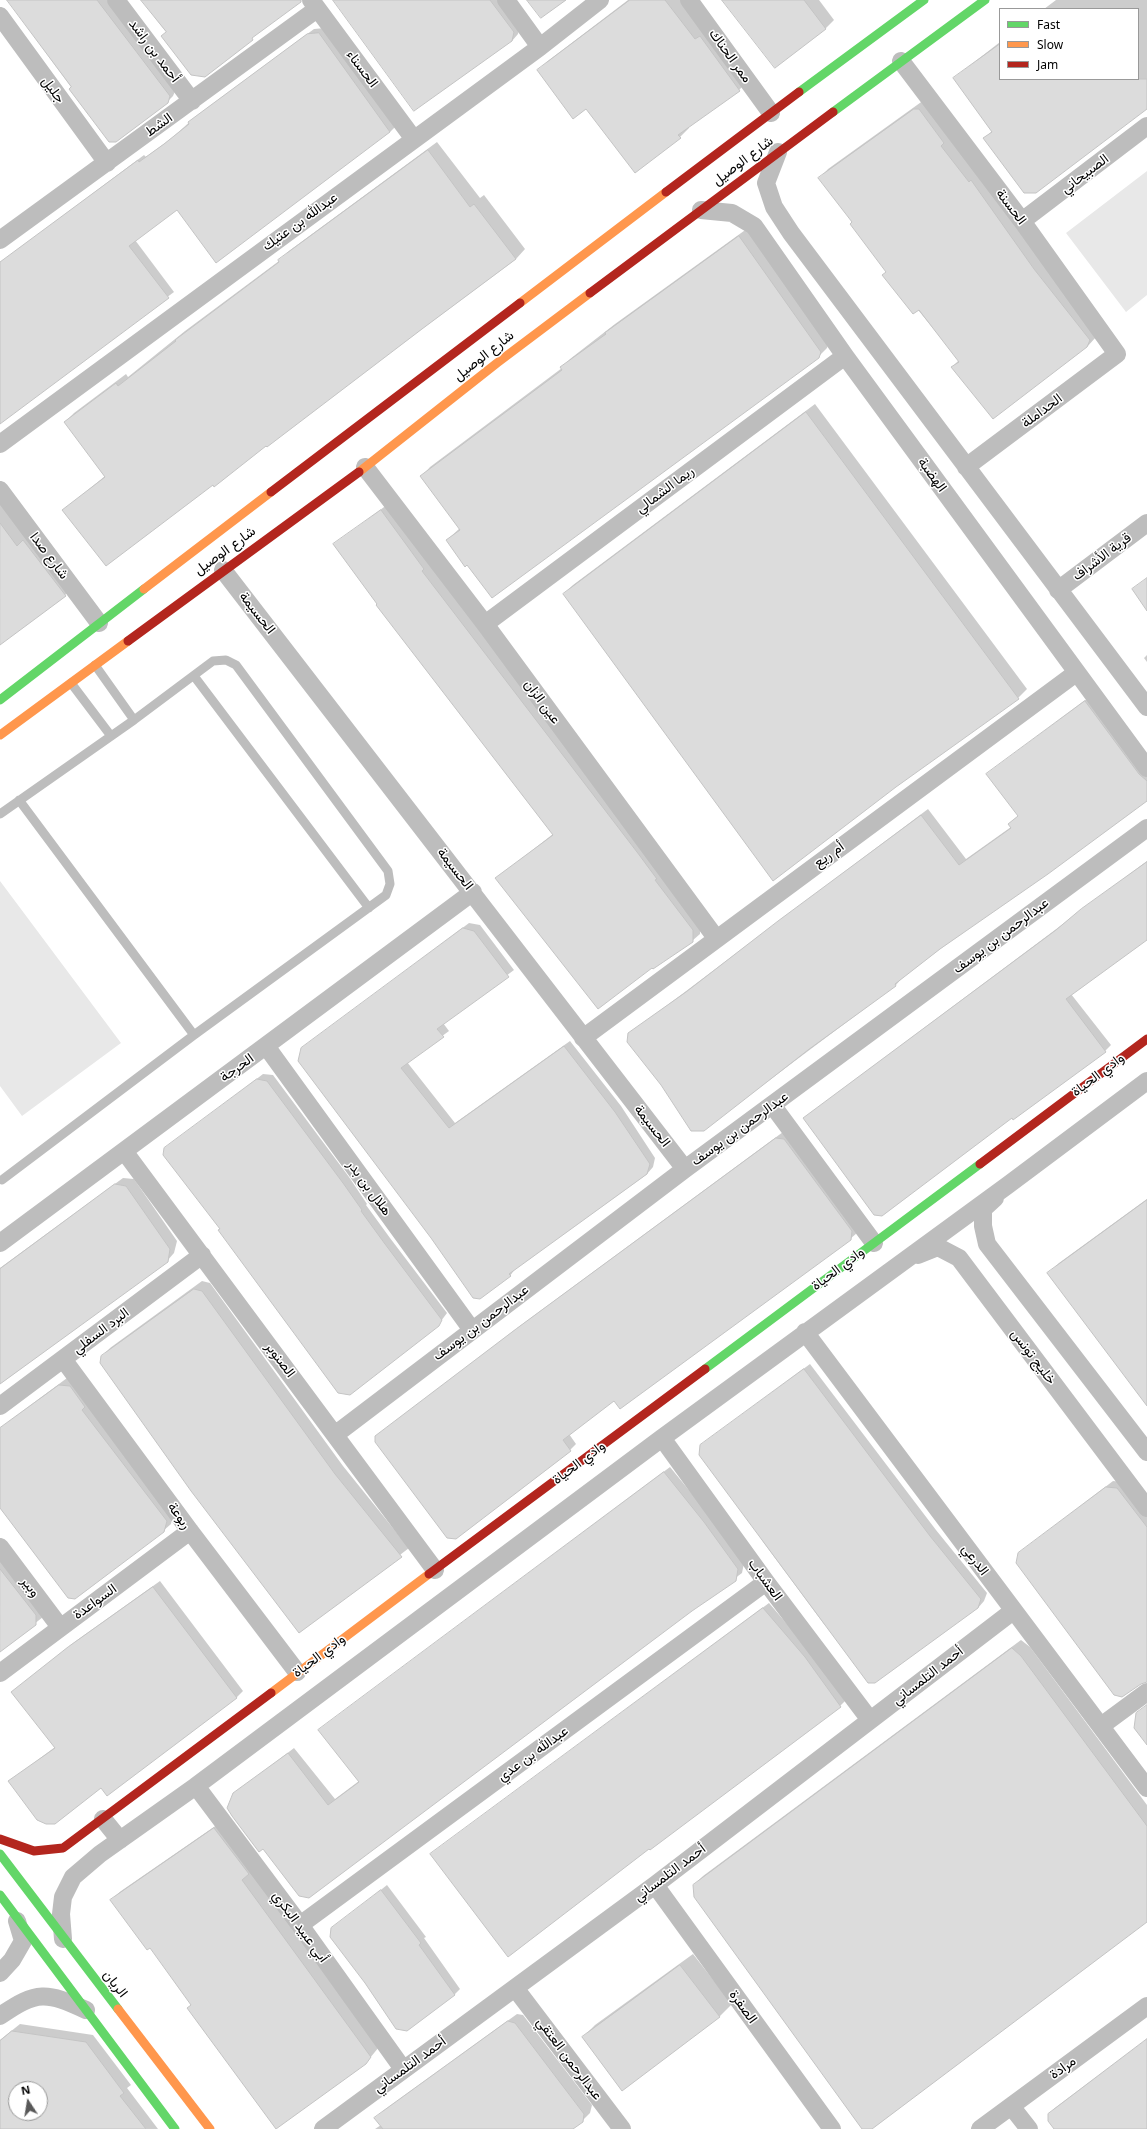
<!DOCTYPE html>
<meta charset="utf-8">
<style>
body{margin:0}
#map{position:relative;width:1147px;height:2129px;overflow:hidden;background:#fff;font-family:"Noto Sans",sans-serif}
canvas{display:block}
.legend{position:absolute;left:999px;top:8px;width:140px;height:72px;box-sizing:border-box;background:#fff;border:1px solid #999;margin:0;padding:5px 7px;list-style:none;font-size:12px;color:#000}
.legend li{display:flex;align-items:center;gap:8px;height:20px}
.legend b{width:20px;border:1px solid #999}
.north{position:absolute;left:8px;top:2081px;width:40px;height:40px;box-sizing:border-box;background:#fff;border:1px solid #999;border-radius:50%;rotate:348deg;font-size:11px;font-weight:700;line-height:16px;text-align:center;color:#000}
.north::after{content:'';display:block;margin:auto;width:14px;height:18px;background:#595959;clip-path:polygon(50% 0,100% 100%,50% 72%,0 100%)}
</style>
<div id="map">
<canvas width="1147" height="2129"></canvas>
<ul class="legend">
<li><b style="height:5px;background:#63d668"></b>Fast</li>
<li><b style="height:5px;background:#ff974d"></b>Slow</li>
<li><b style="height:5px;background:#b3261e"></b>Jam</li>
</ul>
<div class="north">N</div>
</div>
<script>
const g = document.querySelector('canvas').getContext('2d');
g.lineJoin = 'round';
function paint(path, color) {
  g.fillStyle = color;
  g.fill(path, 'evenodd');
}
function strokePath(path, color, width, dash) {
  g.strokeStyle = color;
  g.lineWidth = width;
  g.lineCap = dash ? 'butt' : 'round';
  g.setLineDash(dash || []);
  g.stroke(path);
}
function drawText(font, color, halo, rows, align = 'center') {
  g.font = font + ' "Noto Sans",Vazirmatn,sans-serif';
  g.lineWidth = 3;
  g.setLineDash([]);
  g.textBaseline = 'middle';
  g.strokeStyle = halo;
  g.fillStyle = color;
  for (const [text, x, y, turn = 0] of rows) {
    g.save();
    g.translate(x, y);
    g.rotate((+turn || 0) * Math.PI / 180);
    g.textAlign = isNaN(turn) ? turn : align;
    if (halo) g.strokeText(text, 0, 0);
    g.fillText(text, 0, 0);
    g.restore();
  }
}
const green = new Path2D(`
 M1147,171V295L1126,312L1066,233Z
 M0,881L121,1043L22,1116L0,1086Z`);
const shadow = new Path2D(`
 M8,0H107L176,89L173,96L167,102L72,86Z
 M335,0H500L520,26L518,34L512,41Z
 M628,0H681L748,81L739,90L688,127L689,128L680,137L587,108L539,70L548,61Z
 M724,0H819L834,20L825,29Z
 M1056,0H1147V107L985,138L992,131L954,78L1000,42V79H1138V9H1044Z
 M325,28L396,126L390,132L177,209L135,240L174,292L0,423V263L144,155L146,157L172,138L195,117L314,29Z
 M924,100L1096,337L1087,347L952,367L959,360L887,272L853,222L820,178L828,169Z
 M437,142L480,198L484,195L525,249L516,259L213,484L64,510L105,476L65,422L74,413L126,374L128,377L185,331L279,261L289,251Z
 M748,228L829,342L827,348L818,357L447,540L460,528L422,476L430,467L562,368L570,359L615,324Z
 M815,404L1027,689L1018,698L564,594L573,585Z
 M0,500L75,585L65,595L0,644Z
 M388,504L700,923V934L692,941L497,878L553,834L334,545Z
 M1147,655V662L1144,658Z
 M1092,695L1147,769V800L940,949L902,978L896,985L703,1130L629,1034L928,809L966,859L1011,827L1009,824L1019,815L987,774Z
 M1147,861V938L1071,994L1111,1045L1105,1051L1012,1117L804,1118Z
 M469,923L480,925L514,970L443,1023L449,1031L407,1062L455,1123L570,1041L621,1106L655,1158L653,1167L647,1174L515,1269L510,1276L302,1049Z
 M263,1074L273,1075L349,1177L367,1204L366,1205L390,1238L447,1313L438,1325L221,1229L165,1149Z
 M783,1132L857,1233L850,1239L614,1400L569,1434L576,1444L570,1450L376,1436L524,1323Z
 M123,1178L134,1179L177,1241L174,1253L167,1261L0,1384V1268Z
 M1147,1199V1404L1049,1273L1059,1263Z
 M202,1281L210,1283L343,1466L409,1548L300,1632L102,1357L110,1348Z
 M810,1364L936,1530L987,1593L984,1601L978,1608L824,1624L764,1543L701,1445Z
 M67,1378L173,1514L171,1524L163,1531L0,1505V1428Z
 M670,1467L710,1516L744,1563L742,1573L308,1896L234,1794L294,1748L335,1799L359,1781L319,1730Z
 M1113,1481L1123,1482L1147,1513V1681L1019,1553Z
 M0,1553L43,1617L0,1651Z
 M160,1581L243,1691L236,1698L101,1787L10,1781L55,1747L12,1692L76,1641Z
 M769,1603L810,1651L846,1700L840,1706L649,1847L431,1854Z
 M1021,1640L1030,1647L1147,1805V1921L871,2129H863L694,1885L703,1876Z
 M224,1820L379,2047L365,2064L188,2008L192,2004L150,1946L111,1900L121,1891Z
 M387,1885L426,1937L424,1938L460,1989L454,1995L332,1929Z
 M693,1954L732,2004L720,2016L622,2090L583,2037L595,2025Z
 M517,2014L523,2015L592,2105L590,2113L582,2121L571,2129H375L381,2125L376,2118L383,2111Z
 M20,2024L93,2035L131,2085L127,2088L158,2129H0V2040ZM16,2089H40V2113H16Z
 M1147,2039V2129H1055L1049,2114L1055,2108Z`);
const building = new Path2D(`
 M7,0H97L170,96L168,103L116,142H109L69,89L71,87Z
 M141,0H301V2L252,38L253,40L205,77L191,75L161,36L166,32Z
 M333,0H490L514,32L512,41L414,111Z
 M527,0H566L541,18Z
 M630,0H665L695,39L700,36L740,91L678,135L681,138L635,173L586,109L573,119L537,70Z
 M722,0H804L826,29L775,68Z
 M319,33L390,132L216,263L177,210L129,246L169,298L0,424V262L138,160L139,162L164,144L189,124L188,122L307,34Z
 M1000,44V79H1147V109L1036,193H1024L983,138L992,132L953,78Z
 M914,109H919L944,143L941,146L969,182L971,180L1034,269L1090,340L1087,347L993,419L951,367L959,362L919,310L913,314L882,275L886,272L850,224L852,222L818,178Z
 M428,150L470,207L474,204L516,259L422,329L267,447L266,446L214,487L213,485L106,566L62,510L105,477L64,422L116,383L118,386L176,341L175,340L279,262L278,260Z
 M739,236L821,352L819,358L492,598L467,565L465,567L446,540L460,530L420,476L562,370L560,367L606,334L605,333Z
 M806,412L1019,699L896,787L773,881L563,594Z
 M381,510L424,569L422,571L637,852L657,879L655,880L693,930V942L653,969L652,968L598,1009L495,878L553,835L376,605L377,604L333,544Z
 M0,523L17,546L23,540L66,596L0,645Z
 M1147,578V611L1132,589Z
 M1085,701L1139,774L1147,781V801L1048,874L940,949L895,984L896,986L808,1050L704,1131H691L661,1085L627,1042L628,1033L686,992L778,921L921,815L959,865L1011,828L1008,824L1018,816L986,774Z
 M1147,862V940L1066,999L1106,1052L1013,1120L1012,1118L882,1216L874,1215L803,1118L1056,930L1081,909Z
 M463,928L474,931L509,977L437,1029L444,1037L401,1068L449,1128L564,1046L615,1112L650,1164L647,1174L509,1274L511,1276L480,1299L473,1298L431,1238L298,1061L301,1048Z
 M257,1079L267,1081L343,1183L362,1210L361,1211L385,1244L442,1320L439,1326L350,1395L338,1393L218,1230L220,1229L163,1155L164,1148Z
 M776,1138L784,1139L852,1231L851,1240L620,1409L614,1401L563,1440L571,1451L456,1539L447,1538L375,1442V1436L516,1329Z
 M115,1184L126,1186L170,1249L168,1262L0,1384V1269Z
 M1147,1200V1406L1047,1273Z
 M194,1289L202,1291L335,1474L402,1557L299,1633L191,1491L100,1363L101,1356Z
 M804,1369L930,1536L981,1599L978,1608L875,1683H868L699,1455L700,1445Z
 M59,1385L70,1386L85,1407L82,1410L167,1521L164,1532L75,1599L68,1598L0,1508V1428Z
 M664,1472L704,1522L738,1569L736,1581L692,1611L309,1898L299,1896L263,1849L259,1852L232,1816L227,1808L233,1793L288,1753L328,1805L359,1782L318,1730Z
 M1106,1487L1117,1488L1147,1527V1682L1141,1684L1122,1697L1114,1695L1016,1563L1018,1553Z
 M0,1569L36,1615V1625L0,1652Z
 M153,1587L237,1698L107,1796L101,1788L55,1824H46L37,1820L8,1781L55,1748L11,1692L68,1647Z
 M763,1608L805,1657L841,1707L650,1850L649,1849L508,1957L430,1854Z
 M1012,1648L1021,1656L1147,1826V1922L872,2129H862L694,1897L693,1885Z
 M1147,1705V1745L1134,1728L1136,1713Z
 M214,1828L249,1874L242,1880L371,2057L366,2064L276,2129L187,2008L191,2005L150,1948L147,1950L110,1900Z
 M381,1890L421,1943L419,1945L455,1995L407,2031L396,2029L365,1983L330,1937L331,1928Z
 M680,1965L720,2017L622,2091L582,2037Z
 M508,2021L515,2023L584,2114L583,2122L573,2129H383L374,2118Z
 M12,2031L86,2042L124,2093L120,2096L146,2129H0V2041ZM16,2089H40V2113H16Z
 M1147,2039V2129H1054L1048,2121V2114Z`);
const lane = new Path2D(`
 M95,665L134,720
 M194,676L369,908
 M71,683L111,736
 M19,800L194,1035
 M0,814L134,720L213,661L226,660L236,665L388,871L390,884L386,895L194,1035L2,1180`);
const street = new Path2D(`
 M116,0L192,101
 M311,0L413,138
 M506,0L540,47
 M689,0L771,113
 M0,16L107,163
 M901,61L1022,221L1117,354L966,467
 M778,152L766,183L774,207L791,233L1147,707
 M701,210L732,213L754,226L845,356L1147,768
 M1022,221L1147,126
 M0,240L317,9
 M0,444L540,47L600,0
 M365,467L485,624L716,938
 M0,490L99,623
 M223,570L685,1169
 M1058,590L1147,523
 M485,624L845,356
 M583,1038L1076,673
 M266,1046L472,1330
 M773,1106L874,1243
 M124,1151L435,1570
 M995,1198L983,1209V1226L987,1244L1147,1452
 M0,1243L473,892
 M918,1255L938,1247L959,1258L1147,1508
 M805,1332L1147,1788
 M63,1359L190,1531L297,1672
 M0,1406L202,1255
 M336,1434L685,1169L1147,828
 M662,1438L766,1582L870,1720
 M0,1547L60,1627
 M0,1673L190,1531
 M1101,1726L1147,1692
 M196,1786L300,1925L403,2069
 M103,1819L120,1840
 M655,1885L832,2129
 M300,1925L766,1582
 M63,1939L61,1914L63,1897L73,1877L100,1854L196,1786L662,1438L1008,1185L1147,1081
 M0,1973L12,1960L23,1941L17,1921
 M515,1988L622,2129
 M0,2016C37,1990 47,1992 86,2010
 M1011,2106L1029,2129
 M323,2129L655,1885L1013,1611
 M980,2129L1147,2006`);
const fast = new Path2D(`
 M799,92L924,0
 M833,112L985,0
 M0,700L144,589
 M705,1369L980,1164
 M0,1854L118,2009
 M0,1895L175,2129`);
const slow = new Path2D(`
 M520,303L666,192
 M359,472L497,363L590,293
 M144,589L271,492
 M0,735L128,641
 M271,1693L429,1574
 M118,2009L210,2129`);
const jam = new Path2D(`
 M666,192L799,92
 M590,293L833,112
 M271,492L520,303
 M128,641L359,472
 M980,1164L1147,1039
 M429,1574L705,1369
 M0,1839L34,1851L63,1848L271,1693`);
const streetNames = [
 ["أحمد بن راشد",154,51,53],
 ["ممر الحناك",730,56,54],
 ["الحسناء",362,69,53],
 ["جليل",53,90,54],
 ["الشط",159,125,-36],
 ["شارع الوصيل",743,161,-37],
 ["الصبيحاني",1085,174,-37],
 ["الحسنة",1011,207,53],
 ["عبدالله بن عتيك",300,222,-36],
 ["شارع الوصيل",484,356,-38],
 ["الحداملة",1042,411,-37],
 ["الهضبة",932,475,54],
 ["ريما الشمالي",665,490,-37],
 ["شارع الوصيل",225,551,-36],
 ["شارع صدا",49,556,53],
 ["قرية الأشراف",1102,557,-37],
 ["الحسيمة",257,613,52],
 ["عين الزان",542,702,54],
 ["أم ريع",829,855,-36],
 ["الحسيمة",455,869,52],
 ["عبدالرحمن بن يوسف",1001,936,-37],
 ["الحرجة",237,1068,-36],
 ["وادي الحياة",1098,1075,-37],
 ["الحسيمة",652,1126,52],
 ["عبدالرحمن بن يوسف",740,1129,-36],
 ["هلال بن بدر",369,1188,54],
 ["وادي الحياة",838,1269,-37],
 ["عبدالرحمن بن يوسف",481,1323,-37],
 ["البرد السفلي",101,1331,-37],
 ["خليج تونس",1033,1357,53],
 ["الصنوبر",280,1360,53],
 ["وادي الحياة",579,1463,-37],
 ["ربوعة",179,1516,54],
 ["الدرعي",975,1560,53],
 ["العشباب",765,1580,54],
 ["وبير",30,1587,53],
 ["السواعدة",95,1602,-36],
 ["وادي الحياة",319,1656,-37],
 ["أحمد التلمساني",928,1676,-38],
 ["عبدالله بن عدي",533,1754,-36],
 ["أحمد التلمساني",670,1873,-37],
 ["أبي عبيد البكري",300,1927,54],
 ["الريان",115,1984,52],
 ["الصفرة",743,2007,54],
 ["عبدالرحمن العتقي",569,2059,53],
 ["أحمد التلمساني",410,2065,-36],
 ["مرادة",1063,2068,-36]
];
paint(green, '#e8e8e8');
paint(shadow, '#0003');
paint(building, '#dcdcdc');
strokePath(building, '#c4c4c4', 1);
strokePath(lane, '#bdbdbd', 9);
strokePath(street, '#bdbdbd', 18);
strokePath(fast, '#63d668', 9);
strokePath(slow, '#ff974d', 9);
strokePath(jam, '#b3261e', 9);
drawText('14px', '#000', '#fff', streetNames);
</script>
